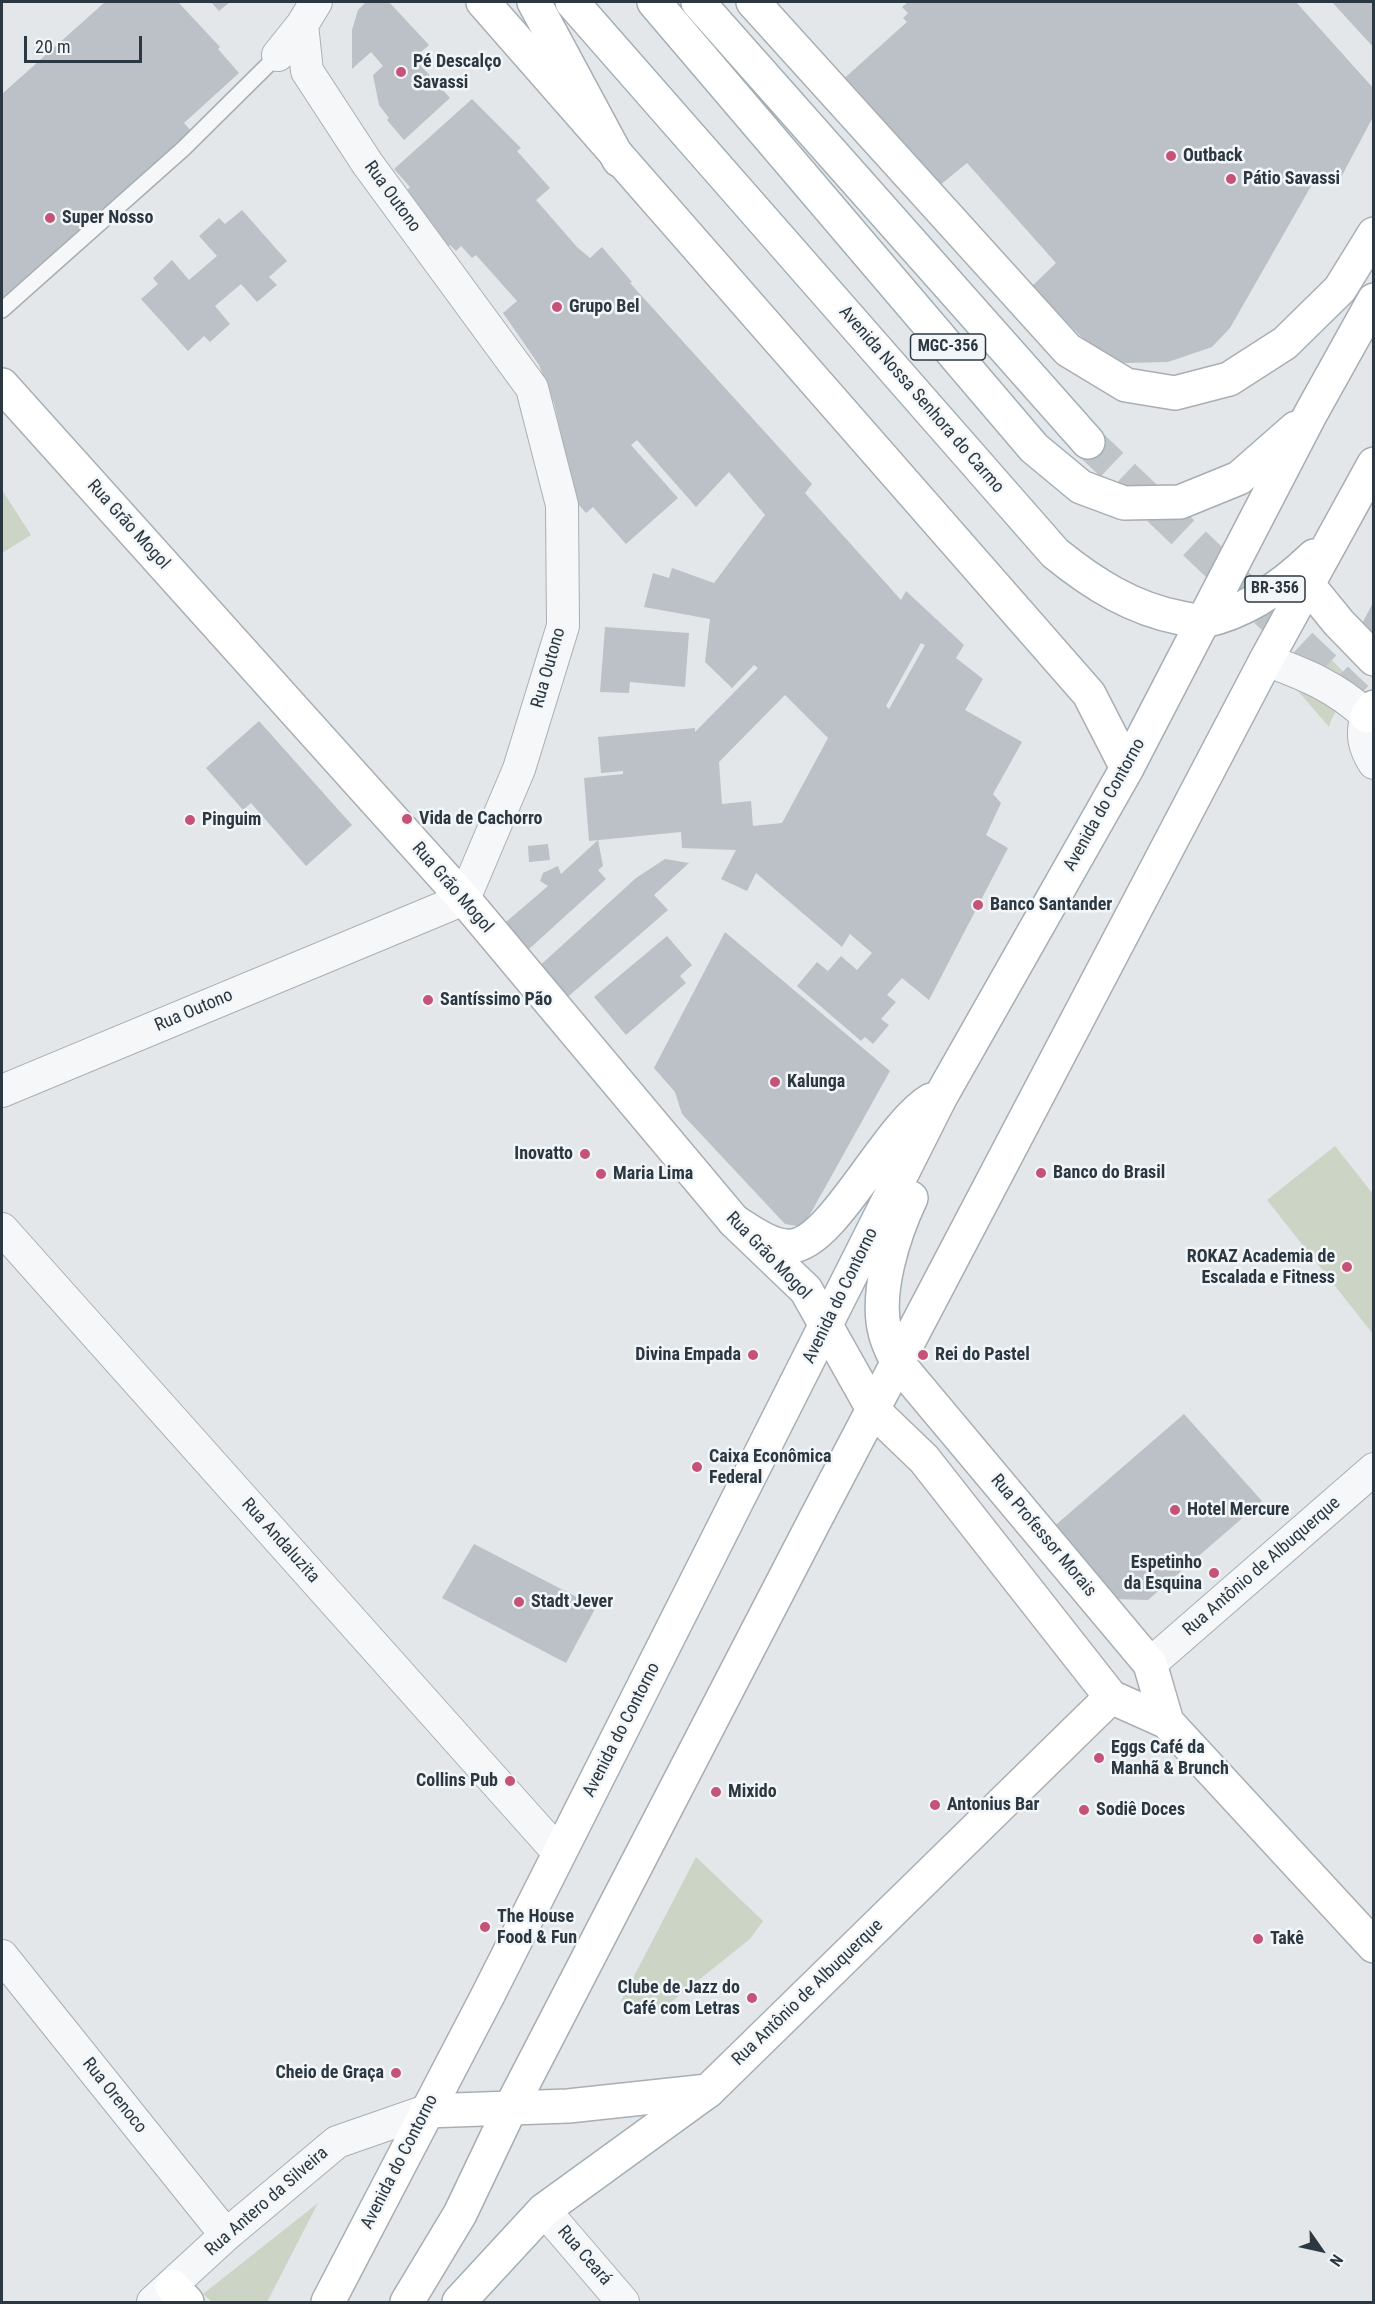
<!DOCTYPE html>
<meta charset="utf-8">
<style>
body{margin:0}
#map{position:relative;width:1375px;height:2304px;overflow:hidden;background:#e3e7ea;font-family:"Roboto Condensed",sans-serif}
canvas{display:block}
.frame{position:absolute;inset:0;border:3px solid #2c3841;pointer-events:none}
.north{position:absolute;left:1291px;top:2220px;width:60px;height:60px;-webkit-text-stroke:4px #f3f6f8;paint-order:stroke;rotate:124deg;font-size:16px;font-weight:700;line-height:24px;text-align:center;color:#2c3841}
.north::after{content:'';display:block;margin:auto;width:21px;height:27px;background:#2c3841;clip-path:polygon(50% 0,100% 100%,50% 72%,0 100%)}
.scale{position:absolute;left:24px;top:36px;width:118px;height:27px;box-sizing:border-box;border:3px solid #2c3841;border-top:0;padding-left:8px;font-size:18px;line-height:21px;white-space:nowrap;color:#2c3841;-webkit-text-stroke:4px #f3f6f8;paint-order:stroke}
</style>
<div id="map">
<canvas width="1375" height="2304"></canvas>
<div class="frame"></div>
<div class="north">N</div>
<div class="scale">20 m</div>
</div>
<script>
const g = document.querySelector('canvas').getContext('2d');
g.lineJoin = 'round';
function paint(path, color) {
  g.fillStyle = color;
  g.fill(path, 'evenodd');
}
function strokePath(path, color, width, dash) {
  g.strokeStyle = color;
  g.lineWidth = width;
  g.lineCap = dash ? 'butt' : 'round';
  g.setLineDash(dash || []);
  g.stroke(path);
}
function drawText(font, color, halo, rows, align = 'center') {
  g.font = font + ' "Roboto Condensed",sans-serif';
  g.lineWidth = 5;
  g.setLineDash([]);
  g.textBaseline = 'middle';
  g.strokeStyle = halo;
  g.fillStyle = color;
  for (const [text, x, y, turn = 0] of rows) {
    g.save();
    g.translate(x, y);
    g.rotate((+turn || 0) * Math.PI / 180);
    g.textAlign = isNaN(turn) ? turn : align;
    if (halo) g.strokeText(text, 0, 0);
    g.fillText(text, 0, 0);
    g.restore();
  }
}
const green = new Path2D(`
 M2,490L31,535L2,553Z
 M1321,649L1363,692C1346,698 1333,710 1329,727L1298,691Z
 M1335,1146L1373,1194V1334L1267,1200Z
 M696,1857L763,1921L750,1939L656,2014L621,2001Z
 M318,2203L267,2302H212L203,2294Z`);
const building = new Path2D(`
 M105,2H178L220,47L218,49L239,73L184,123L194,134L2,302V94Z
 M211,2H230L219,11Z
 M366,2H389L429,45L414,58L450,98L404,140L387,120L389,118L379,105L373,75L383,66L371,52L352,69V30L358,10Z
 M908,2H1296L1374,89V115L1337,185L1318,174L1230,328L1212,347L1168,362L1125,363L1099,354L1031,287L1056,263L967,163L934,190L839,83L907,22L903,18L908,13L902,7Z
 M1332,2H1374V48Z
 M472,99L521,148L517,151L550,188L536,200L577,247L590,258L602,247L632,282L630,283L812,484L805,493L901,600L906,591L964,645L956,658L983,679L965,710L1022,742L993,794L1001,803L986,835L1008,848L929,1000L902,978L887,995L896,1002L881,1019L889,1025L873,1044L865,1037L861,1041L797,986L817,962L828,971L841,956L857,970L872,953L850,934L842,947L756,873L747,891L721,879L736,850L682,848L681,832L589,841L584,778L623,774V771L601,773L598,737L695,728V732L758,668L754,665L732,688L705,662L710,619L644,607L653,573L669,578L672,568L714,583L765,515L729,472L696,507L637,440L631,445L678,498L626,544L593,507L586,513L572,497L568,465L554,403L539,365L503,313L517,301L476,255L472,258L461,246L456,251L450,245L446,248L404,193L410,187L394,169ZM921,643L925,645L889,709L886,706ZM785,695L828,738L782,823L753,826L751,801L722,804L719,762Z
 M242,210L287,261L269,277L277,285L257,302L241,284L215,306L230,324L210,342L204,336L188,351L141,299L158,284L153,278L172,260L189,280L217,256L199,236L219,218L225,224Z
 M1374,601V648L1358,631Z
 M605,627L689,633L685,687L630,682L629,693L600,692Z
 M259,721L352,825L306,866L251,803L243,810L206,768Z
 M598,840L603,866L598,870L606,879L517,960L493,933L548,886L540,881L543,873L558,866L561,874Z
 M548,844L550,860L529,862L528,846Z
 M665,859L689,863L654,895L668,910L563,1001L535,970L636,878Z
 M725,932L890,1071L803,1227L785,1224L682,1114L675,1092L654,1068Z
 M667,936L692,965L680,976L686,983L626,1035L594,997Z
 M1184,1414L1262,1501L1148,1600L1113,1599L1051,1529Z
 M474,1544L596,1607L566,1663L442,1598Z`);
const primaryTunnel = new Path2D(`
 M1088,442L1357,698`);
const lane = new Path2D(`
 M2,310L183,149L278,55`);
const street = new Path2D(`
 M278,55L302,25
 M1266,660C1304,674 1337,687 1367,716C1361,734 1364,747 1374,763
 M2,1091L464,899L519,769L563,626L562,505L532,388L367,163L307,71L302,25L316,2
 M2,1229L559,1853
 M1150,1664L1374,1469
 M2,1956L226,2235
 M544,2210L623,2302
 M153,2302L226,2235L337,2142L426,2111`);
const secondary = new Path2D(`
 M483,2L1089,694L1127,768
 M753,2L1068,350L1126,385L1175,393L1229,379L1285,343L1340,289L1374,234
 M2,385L464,899L734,1221L806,1290L874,1411L924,1459L1111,1697L1167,1722L1374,1946
 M1308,585L1339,623L1374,659
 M1367,716L1374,707
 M897,1362L1150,1664L1167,1722
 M426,2111L568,2106L708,2091L1111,1697`);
const primary = new Path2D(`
 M534,2L619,160
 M572,2L1055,553C1093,584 1133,609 1181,618C1188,619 1197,622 1204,621C1247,612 1284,585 1314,556
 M654,2L1034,448L1081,487L1124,503L1180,502L1239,478L1296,428
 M698,2L1088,442
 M734,1221C750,1231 772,1248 792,1246C834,1242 887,1126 931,1100
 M897,1362C893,1353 887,1342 885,1332C875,1292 894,1234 911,1198
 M172,2286L187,2302
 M328,2302L487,1997L941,1096L1127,768L1310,415L1374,300
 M407,2302L460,2214L510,2109L817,1516L1266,660L1374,464
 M459,2302L544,2210L708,2091`);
const markers = [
 [401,72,6,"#c55378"],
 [1171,156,6,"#c55378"],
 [1231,179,6,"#c55378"],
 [50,218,6,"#c55378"],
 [557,307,6,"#c55378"],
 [407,819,6,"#c55378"],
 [190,820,6,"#c55378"],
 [978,905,6,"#c55378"],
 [428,1000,6,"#c55378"],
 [775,1082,6,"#c55378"],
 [585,1154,6,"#c55378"],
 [1041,1173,6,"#c55378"],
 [601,1174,6,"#c55378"],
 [1347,1267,6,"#c55378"],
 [753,1355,6,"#c55378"],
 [923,1355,6,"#c55378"],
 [697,1467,6,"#c55378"],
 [1175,1510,6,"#c55378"],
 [1214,1573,6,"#c55378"],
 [519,1602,6,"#c55378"],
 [1099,1758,6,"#c55378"],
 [510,1781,6,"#c55378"],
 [716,1792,6,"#c55378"],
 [935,1805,6,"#c55378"],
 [1084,1810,6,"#c55378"],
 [485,1927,6,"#c55378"],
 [1258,1939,6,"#c55378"],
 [752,1998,6,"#c55378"],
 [396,2073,6,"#c55378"]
];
const shields = [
 [948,347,75],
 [1275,589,60]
];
const shieldNames = [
 ["MGC-356",948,347],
 ["BR-356",1275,589]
];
const poiNames = [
 ["Pé Descalço",413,62],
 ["Savassi",413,83],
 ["Outback",1183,156],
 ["Pátio Savassi",1243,179],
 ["Super Nosso",62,218],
 ["Grupo Bel",569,307],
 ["Vida de Cachorro",419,819],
 ["Pinguim",202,820],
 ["Banco Santander",990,905],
 ["Santíssimo Pão",440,1000],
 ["Kalunga",787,1082],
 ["Inovatto",573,1154,"right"],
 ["Banco do Brasil",1053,1173],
 ["Maria Lima",613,1174],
 ["ROKAZ Academia de",1335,1257,"right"],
 ["Escalada e Fitness",1335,1278,"right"],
 ["Divina Empada",741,1355,"right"],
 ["Rei do Pastel",935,1355],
 ["Caixa Econômica",709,1457],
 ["Federal",709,1478],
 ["Hotel Mercure",1187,1510],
 ["Espetinho",1202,1563,"right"],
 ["da Esquina",1202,1584,"right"],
 ["Stadt Jever",531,1602],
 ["Eggs Café da",1111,1748],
 ["Manhã & Brunch",1111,1769],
 ["Collins Pub",498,1781,"right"],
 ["Mixido",728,1792],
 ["Antonius Bar",947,1805],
 ["Sodiê Doces",1096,1810],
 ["The House",497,1917],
 ["Food & Fun",497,1938],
 ["Takê",1270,1939],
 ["Clube de Jazz do",740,1988,"right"],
 ["Café com Letras",740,2009,"right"],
 ["Cheio de Graça",384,2073,"right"]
];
const streetNames = [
 ["Rua Outono",392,197,54],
 ["Avenida Nossa Senhora do Carmo",921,400,49],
 ["Rua Grão Mogol",128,525,48],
 ["Rua Outono",549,668,-74],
 ["Avenida do Contorno",1105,805,-61],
 ["Rua Grão Mogol",452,888,49],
 ["Rua Outono",194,1011,-23],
 ["Rua Grão Mogol",768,1256,46],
 ["Avenida do Contorno",841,1296,-64],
 ["Rua Professor Morais",1043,1536,50],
 ["Rua Andaluzita",280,1541,48],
 ["Rua Antônio de Albuquerque",1262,1567,-41],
 ["Avenida do Contorno",622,1730,-63],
 ["Rua Antônio de Albuquerque",808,1993,-44],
 ["Rua Orenoco",114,2096,51],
 ["Avenida do Contorno",400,2162,-63],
 ["Rua Antero da Silveira",267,2202,-41],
 ["Rua Ceará",584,2256,49]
];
paint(green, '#cbd4c5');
paint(building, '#bbc1c7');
strokePath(primaryTunnel, '#bec4c8', 33, [33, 16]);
strokePath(lane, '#a8afb4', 18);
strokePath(street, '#a8afb4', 34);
strokePath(secondary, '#a8afb4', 36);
strokePath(primary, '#a3aeb5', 36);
strokePath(lane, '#f6f7f9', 15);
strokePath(street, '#f6f7f9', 32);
strokePath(secondary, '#fff', 33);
strokePath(primary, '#fff', 33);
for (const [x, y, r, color] of markers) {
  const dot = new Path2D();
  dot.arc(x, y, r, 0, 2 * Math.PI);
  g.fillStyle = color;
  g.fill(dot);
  strokePath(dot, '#f3f6f8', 2);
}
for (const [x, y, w] of shields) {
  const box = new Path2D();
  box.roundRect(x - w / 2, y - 13, w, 26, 4.5);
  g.fillStyle = '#f3f6f8';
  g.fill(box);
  strokePath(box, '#2c3841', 1.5);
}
drawText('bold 16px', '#2c3841', null, shieldNames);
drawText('bold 18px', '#2c3841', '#f3f6f8', poiNames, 'left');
drawText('18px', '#2c3841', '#f3f6f8', streetNames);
</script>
